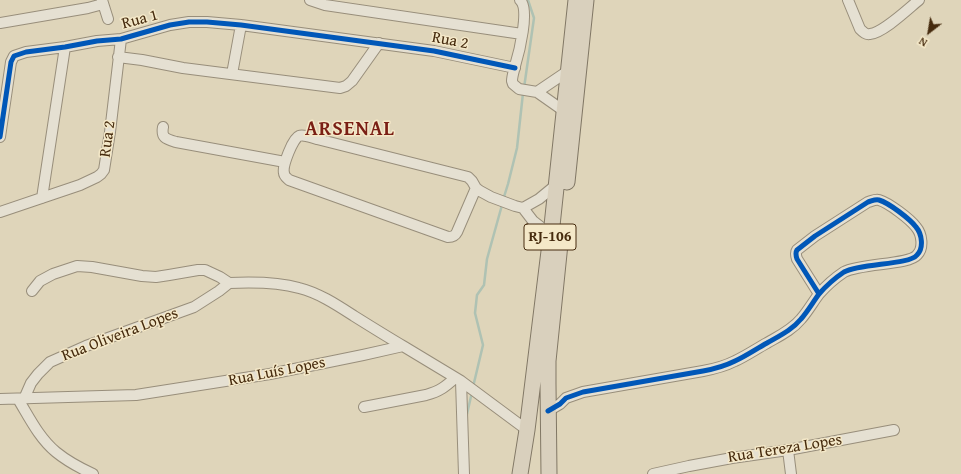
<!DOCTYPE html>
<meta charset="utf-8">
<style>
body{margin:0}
#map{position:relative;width:961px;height:474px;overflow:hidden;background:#dfd5ba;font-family:"Gentium Book Plus",serif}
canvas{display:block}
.north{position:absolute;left:909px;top:12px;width:40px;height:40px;-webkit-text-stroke:3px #f4e8c8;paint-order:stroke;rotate:211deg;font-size:11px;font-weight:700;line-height:16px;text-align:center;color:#462b0e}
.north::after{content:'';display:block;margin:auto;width:14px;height:18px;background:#462b0e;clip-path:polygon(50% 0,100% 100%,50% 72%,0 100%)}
</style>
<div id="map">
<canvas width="961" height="474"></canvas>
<div class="north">N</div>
</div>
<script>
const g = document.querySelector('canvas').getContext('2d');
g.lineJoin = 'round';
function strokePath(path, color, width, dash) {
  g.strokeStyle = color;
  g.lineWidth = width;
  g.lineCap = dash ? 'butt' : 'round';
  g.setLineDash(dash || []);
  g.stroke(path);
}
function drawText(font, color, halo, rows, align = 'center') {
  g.font = font + ' "Gentium Book Plus",serif';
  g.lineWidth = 3;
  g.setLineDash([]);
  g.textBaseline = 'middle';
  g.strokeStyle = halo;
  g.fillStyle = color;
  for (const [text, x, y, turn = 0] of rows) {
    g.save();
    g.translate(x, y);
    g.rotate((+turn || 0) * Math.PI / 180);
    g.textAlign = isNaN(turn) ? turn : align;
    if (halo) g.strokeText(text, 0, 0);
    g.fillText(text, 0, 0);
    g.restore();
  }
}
const stream = new Path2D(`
 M524,88L534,18L528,0
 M503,200L508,184L517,148L523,93
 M473,387L483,345L475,313L477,295L484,285L487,259L502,205
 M467,414L472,392`);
const minor = new Path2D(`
 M102,0L108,19
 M310,0L325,5L522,34
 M520,0C530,9 519,53 515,66C514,71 512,76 512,81L513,84L519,89L537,92L564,111
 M848,0L860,29C863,32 866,35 870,34C883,33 908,9 919,0
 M0,23L88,8L103,4
 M118,57L142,60L183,68L340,88L346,86L352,81L379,43
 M232,74L241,25
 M537,92L568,71
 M163,127C161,138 166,139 176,142L285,162
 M0,137L11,62L14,56L26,52L65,47L97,41L121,39L170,25L189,22H207L241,25L434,51L515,68
 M476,188L457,232C455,236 453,237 448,237L289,180C287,178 284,176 284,173C282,166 293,138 299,136C304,134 312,138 317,139L468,177L472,181L476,188L480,191L491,197L515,206L523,208L533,221L551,235
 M42,198L65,47
 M523,208L539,199L556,185
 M0,212L80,185L97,177L101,174L104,170L110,132L121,39
 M229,283C251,282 278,282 299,288C319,293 337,305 354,316C370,326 386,336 403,346
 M461,381L464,474
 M0,399L136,395L270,374L363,355L403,346L461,381L527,430
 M18,399C29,417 39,438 56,452C67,461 80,468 93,474
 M24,399L31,383L38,374L50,362L86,346L194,307L219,291L229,283L220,277L205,270H198L169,275L156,277L142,276L92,267L77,266L53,274L40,281L32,291
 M364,407L426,395C440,391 445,387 455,378
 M548,411L560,404L566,398L583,392L703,371C714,369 725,366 735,361C746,356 756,349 767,343C779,336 792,330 801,319C808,311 813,302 819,294C826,286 835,278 844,272C861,263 909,265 917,255C924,248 922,234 916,227C910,219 889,203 879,200C875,199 872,201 868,202L815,236L797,250C795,253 796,256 797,259L819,294
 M788,450L791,474
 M653,474L689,466L732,458L788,450L894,430`);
const highway = new Path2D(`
 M567,182L586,0
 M520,474L527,430L551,235L576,0
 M549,474L548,384V361L560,244`);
const cycleway = new Path2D(`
 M0,137L11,62L14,56L26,52L65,47L97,41L121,39L170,25L189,22H207L241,25L434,51L515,68
 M548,411L560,404L566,398L583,392L703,371C714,369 725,366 735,361C746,356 756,349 767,343C779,336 792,330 801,319C808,311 813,302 819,294C826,286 835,278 844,272C861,263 909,265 917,255C924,248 922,234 916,227C910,219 889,203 879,200C875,199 872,201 868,202L815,236L797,250C795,253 796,256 797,259L819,294`);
const shields = [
 [550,237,52]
];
const shieldNames = [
 ["RJ-106",550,237]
];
const streetNames = [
 ["Rua 1",140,20,-15],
 ["Rua 2",450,41,11],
 ["Rua 2",108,139,-82],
 ["Rua Oliveira Lopes",120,335,-21],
 ["Rua Luís Lopes",277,372,-11],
 ["Rua Tereza Lopes",785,449,-9]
];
const districtNames = [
 ["ARSENAL",350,130]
];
strokePath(stream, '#afc2b3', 2.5);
strokePath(minor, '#988e7b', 12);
strokePath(highway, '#817765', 17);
strokePath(minor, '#e5e0d2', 10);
strokePath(highway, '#d9d0bd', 15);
strokePath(cycleway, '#0057b8', 5);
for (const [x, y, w] of shields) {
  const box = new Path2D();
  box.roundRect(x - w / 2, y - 13, w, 26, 3);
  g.fillStyle = '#f4e8c8';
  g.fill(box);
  strokePath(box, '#462b0e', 1);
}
drawText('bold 15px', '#462b0e', null, shieldNames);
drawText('16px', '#462b0e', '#f4e8c8', streetNames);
g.letterSpacing = '1px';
drawText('bold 20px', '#7a1f14', '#f4e8c8', districtNames);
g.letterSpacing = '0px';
</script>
